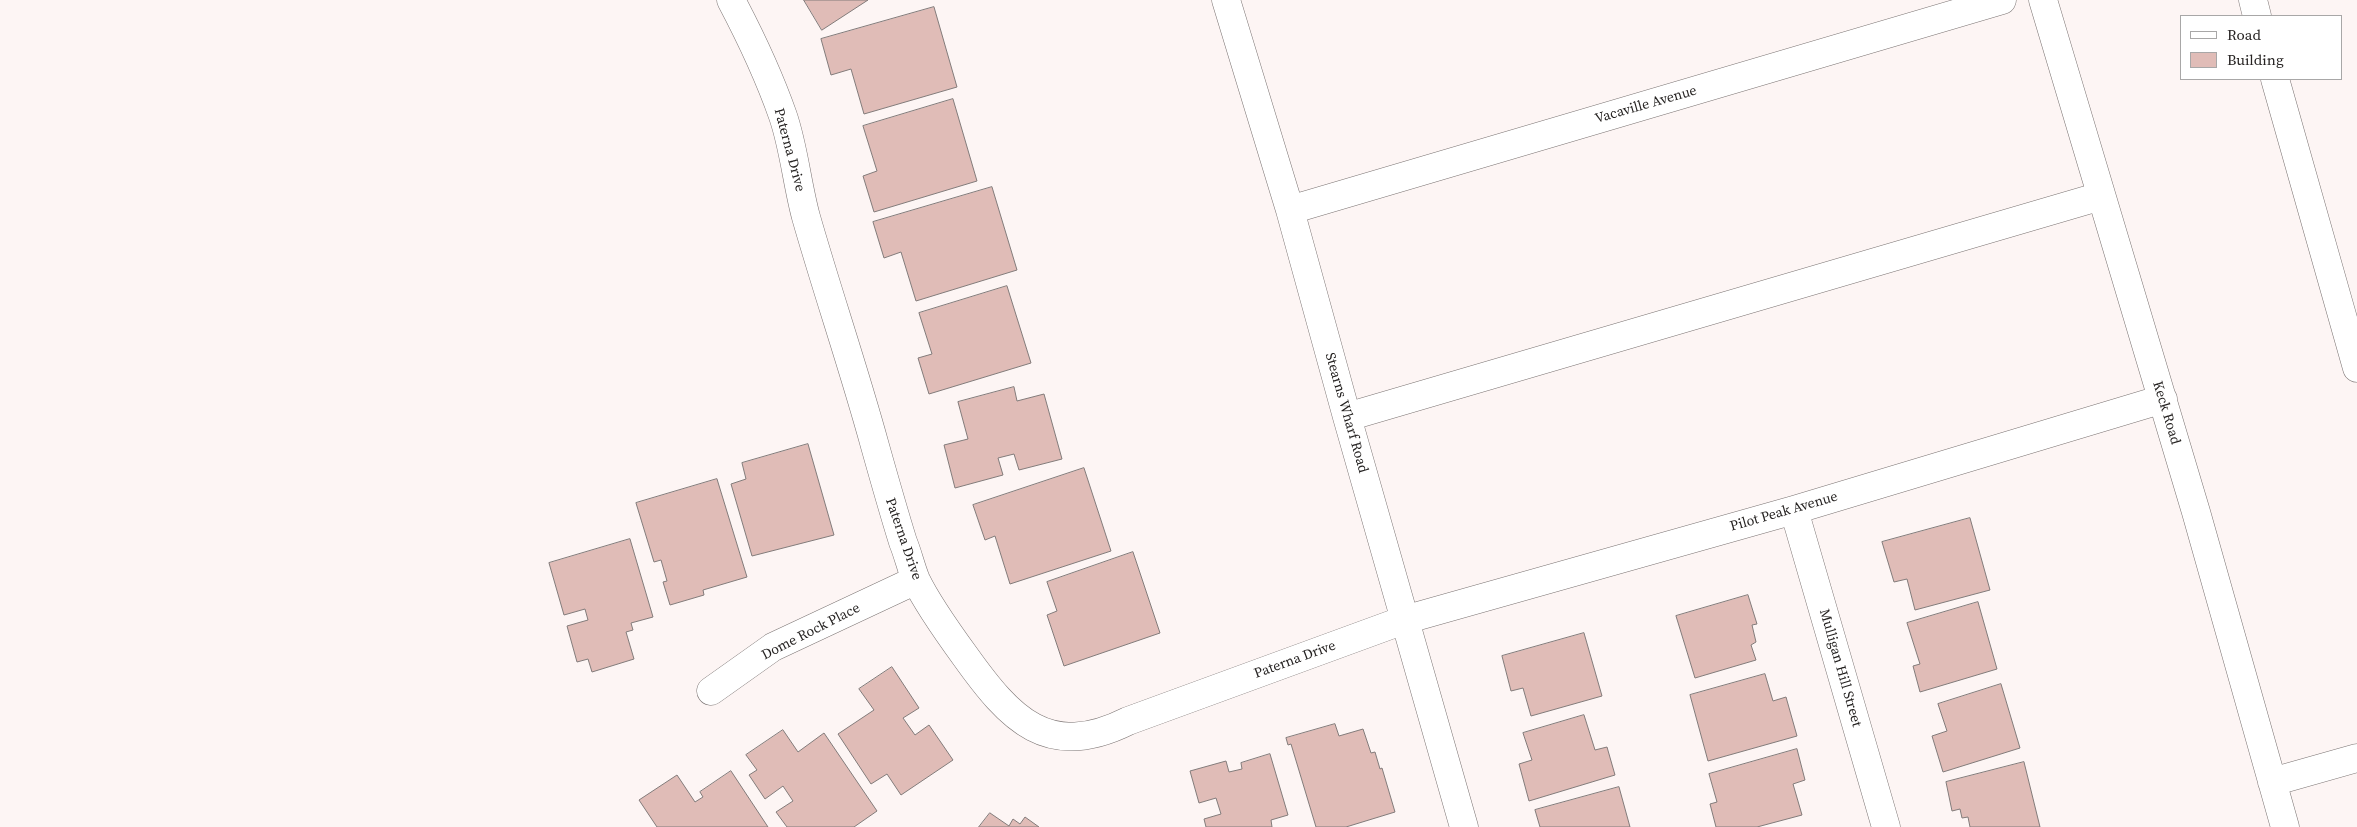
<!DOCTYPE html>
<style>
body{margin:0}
#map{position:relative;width:2357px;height:827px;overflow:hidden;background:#fdf5f4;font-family:"Source Serif 4",serif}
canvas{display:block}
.legend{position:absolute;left:2180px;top:15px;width:162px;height:65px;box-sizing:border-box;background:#fff;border:1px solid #a8a7a7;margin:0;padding:6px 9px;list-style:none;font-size:15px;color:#262322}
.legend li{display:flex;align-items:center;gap:10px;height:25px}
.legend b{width:25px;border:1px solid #a8a7a7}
</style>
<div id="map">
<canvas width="2357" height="827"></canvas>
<ul class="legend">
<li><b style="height:6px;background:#fff"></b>Road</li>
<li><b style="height:14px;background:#e0bcb7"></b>Building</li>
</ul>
</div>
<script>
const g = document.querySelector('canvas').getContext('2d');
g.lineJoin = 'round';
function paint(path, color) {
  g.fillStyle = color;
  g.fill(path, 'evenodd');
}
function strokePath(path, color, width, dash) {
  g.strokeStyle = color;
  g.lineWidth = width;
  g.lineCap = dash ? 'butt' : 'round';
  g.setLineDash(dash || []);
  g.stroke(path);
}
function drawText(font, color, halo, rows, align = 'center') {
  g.font = font + ' "Source Serif 4",serif';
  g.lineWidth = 4;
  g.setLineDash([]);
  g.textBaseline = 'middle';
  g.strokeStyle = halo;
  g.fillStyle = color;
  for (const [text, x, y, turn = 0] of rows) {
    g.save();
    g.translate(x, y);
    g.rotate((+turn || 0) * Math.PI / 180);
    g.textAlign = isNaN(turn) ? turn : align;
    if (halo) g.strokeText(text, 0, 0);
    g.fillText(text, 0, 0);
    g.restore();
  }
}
const building = new Path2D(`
 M804,0H868L822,30Z
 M934,7L957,87L864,114L851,69L831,75L821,39Z
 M953,99L977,181L874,212L863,176L877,171L863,126Z
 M992,187L1017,270L916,301L901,252L884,258L873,222Z
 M1007,286L1031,363L929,394L918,358L932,354L919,313Z
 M1014,387L1017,401L1044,394L1062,459L1019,470L1014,454L998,458L1003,475L955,488L944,445L968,439L958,402Z
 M808,444L834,535L752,556L731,484L746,479L742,463Z
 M1084,468L1111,551L1010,584L995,536L985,540L973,505Z
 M717,479L747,577L703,590L704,595L670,605L663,582L667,581L661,560L654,562L636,503Z
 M1970,518L1990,590L1915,610L1907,579L1894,582L1882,542Z
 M630,539L653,617L631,623L633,630L626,632L634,659L592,672L588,659L577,662L567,626L588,620L585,609L564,615L549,563Z
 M1133,552L1160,633L1064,666L1047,615L1057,611L1047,582Z
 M1748,595L1757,624L1752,625L1756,642L1751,645L1756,660L1695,678L1676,616Z
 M1978,602L1997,669L1920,692L1913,666L1920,664L1907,623Z
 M1584,633L1602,696L1531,716L1523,688L1511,691L1502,656Z
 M892,667L919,708L903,718L915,735L929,725L953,760L901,795L887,774L871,784L838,734L874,710L859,689Z
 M1765,674L1773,701L1786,697L1797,736L1708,761L1690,695Z
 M2001,684L2020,748L1943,772L1932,736L1947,731L1938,704Z
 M1584,715L1595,750L1607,747L1615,775L1529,801L1519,764L1532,760L1523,733Z
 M1335,724L1339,736L1363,729L1371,753L1375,752L1380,769L1382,768L1395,812L1346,827H1316L1291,744L1288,745L1286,738Z
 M783,730L798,752L824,733L877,811L854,827H787L776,812L793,801L783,786L765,799L749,775L757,770L746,755Z
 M1797,749L1805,780L1793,784L1802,815L1757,827H1716L1710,804L1717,802L1709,774Z
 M1270,754L1288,815L1271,820L1272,827H1206L1204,819L1221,814L1216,798L1199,803L1190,771L1226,761L1229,772L1242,769L1241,763Z
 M2024,762L2040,827H1970L1968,817L1962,818L1960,809L1952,811L1946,782Z
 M731,771L768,827H657L639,800L677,775L695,802L703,797L700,792Z
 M1619,787L1630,827H1540L1535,810Z
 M990,813L1009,826L1013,819L1020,824L1025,817L1039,827H979Z`);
const minor = new Path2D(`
 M731,0C749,34 770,79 783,116C794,148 797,184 806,217C828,294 854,369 875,446C884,478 893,510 903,542C908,554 911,568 916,580C928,605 949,634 965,656C1010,719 1048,761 1128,721L1404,620L1794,510L2163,399
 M1226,0L1290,210L1347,417L1464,827
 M2043,0L2196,512L2285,827
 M2253,0L2257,16
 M2275,79L2357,368
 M1290,210L2002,0
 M1347,417L2101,196
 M1794,510L1886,827
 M711,691L773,647L916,580
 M2272,782L2357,758`);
const streetNames = [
 ["Vacaville Avenue",1646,105,-16],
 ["Paterna Drive",789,150,75],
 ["Stearns Wharf Road",1346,413,74],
 ["Keck Road",2166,413,73],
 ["Pilot Peak Avenue",1784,512,-16],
 ["Paterna Drive",903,539,71],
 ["Dome Rock Place",811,632,-27],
 ["Paterna Drive",1295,660,-20],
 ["Mulligan Hill Street",1840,668,74]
];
paint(building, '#e0bcb7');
strokePath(building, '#827b7a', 1);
strokePath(minor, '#7b7473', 29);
strokePath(minor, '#fff', 28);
drawText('14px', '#262322', '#fff', streetNames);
</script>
